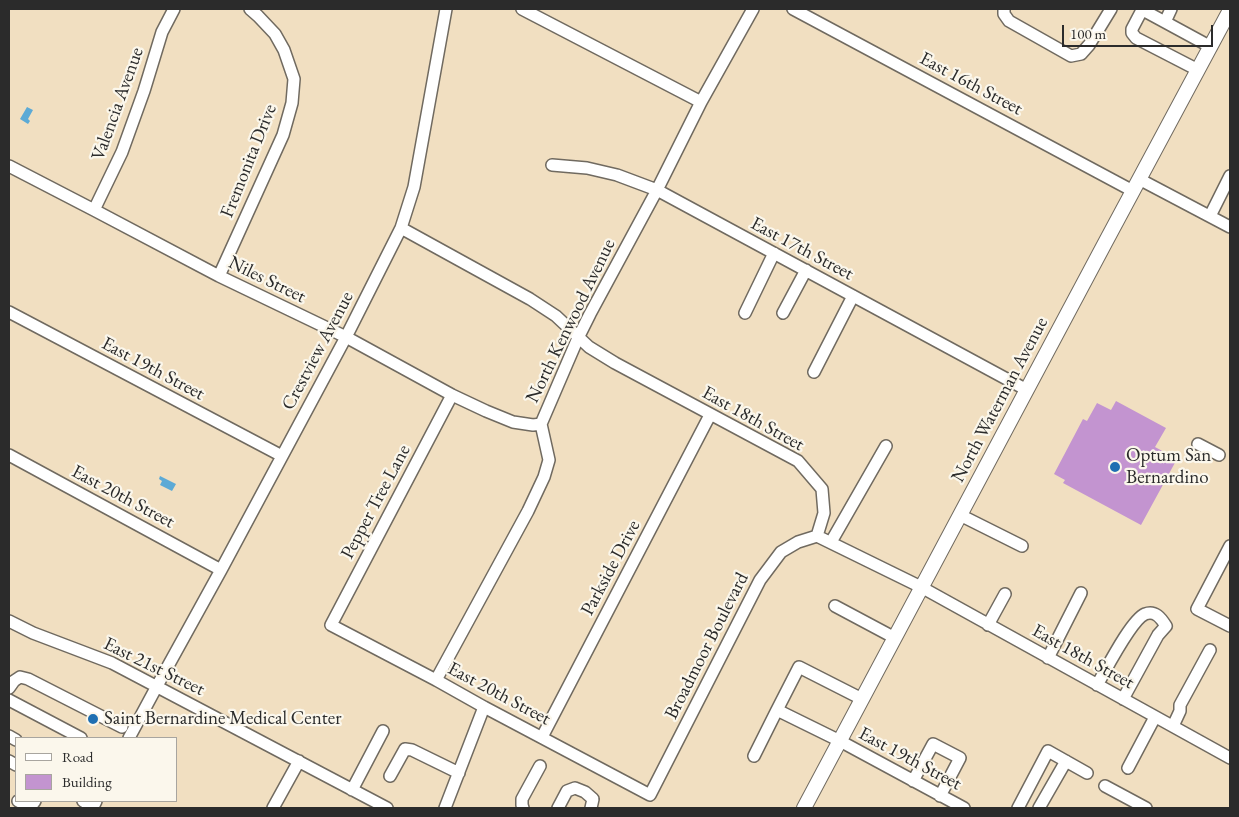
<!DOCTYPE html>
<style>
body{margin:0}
#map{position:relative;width:1239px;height:817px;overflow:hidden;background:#f1dfc1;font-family:"EB Garamond",serif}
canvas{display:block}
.frame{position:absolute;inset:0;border:10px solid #2b2b2b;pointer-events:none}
.legend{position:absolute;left:15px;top:737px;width:162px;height:65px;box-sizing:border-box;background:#fbf7ec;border:1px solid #a8a59f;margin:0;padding:6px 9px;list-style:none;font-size:15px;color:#2b2b2b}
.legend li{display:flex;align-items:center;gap:10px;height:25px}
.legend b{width:25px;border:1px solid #a8a59f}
.scale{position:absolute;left:1062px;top:25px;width:151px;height:22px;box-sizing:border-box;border:2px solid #2b2b2b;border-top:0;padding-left:6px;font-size:15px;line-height:18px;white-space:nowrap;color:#2b2b2b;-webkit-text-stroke:4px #fbf7ec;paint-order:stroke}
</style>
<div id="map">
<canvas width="1239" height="817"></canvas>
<div class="frame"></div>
<ul class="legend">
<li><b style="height:6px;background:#fff"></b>Road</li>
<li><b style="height:14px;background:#c394d0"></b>Building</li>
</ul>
<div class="scale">100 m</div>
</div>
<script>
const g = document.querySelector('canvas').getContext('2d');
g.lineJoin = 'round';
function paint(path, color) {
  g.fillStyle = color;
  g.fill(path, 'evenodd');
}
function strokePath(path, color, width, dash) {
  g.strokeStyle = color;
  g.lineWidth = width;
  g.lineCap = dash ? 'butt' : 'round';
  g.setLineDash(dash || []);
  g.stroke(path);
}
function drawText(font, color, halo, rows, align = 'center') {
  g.font = font + ' "EB Garamond",serif';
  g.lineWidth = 4.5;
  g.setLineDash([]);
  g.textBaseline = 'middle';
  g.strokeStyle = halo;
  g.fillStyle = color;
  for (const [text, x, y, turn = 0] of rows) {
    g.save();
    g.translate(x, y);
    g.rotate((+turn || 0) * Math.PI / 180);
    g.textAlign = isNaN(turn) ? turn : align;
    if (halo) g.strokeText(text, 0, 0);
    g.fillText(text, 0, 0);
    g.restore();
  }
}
const water = new Path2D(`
 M27,107L33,110L28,119L30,121L28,124L20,119Z
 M160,476L176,484L172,491L160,485L162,481L159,479Z`);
const building = new Path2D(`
 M1116,401L1166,428L1155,447L1177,459L1141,525L1063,483L1065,480L1054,474L1083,419L1087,421L1097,403L1111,410Z`);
const minor = new Path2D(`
 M522,9L701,102
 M793,9L1133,191
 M1004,9V14L1009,21L1071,56L1081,54L1089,45L1111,9
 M1141,9L1211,47
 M1142,10L1132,29V33L1136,38L1198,70
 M1165,22L1171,9
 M552,165L587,168L617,175L657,190L1027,390
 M9,166L94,210L219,276L346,337L452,395L486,411L513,422L533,425L541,424
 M1139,179L1230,227
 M94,210L122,152L144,91L162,32L174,9
 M1210,216L1230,176
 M401,228L530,299L556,316L589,347L615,363L798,461L822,489L824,513L817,536L921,587L1230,758
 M219,276L283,135L292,103L294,79L284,50L275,34L258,16L250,9
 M9,312L282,456
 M745,313L774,253
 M783,313L806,270
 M814,372L853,296
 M452,395L331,625L436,680L484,707L650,795L760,580L781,552L798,542L817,536
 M1198,444L1219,455
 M9,455L221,570
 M960,515L1022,546
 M831,542L886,446
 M1230,546L1197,609L1230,626
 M835,606L895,638
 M9,621L33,633L112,663L387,808
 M988,625L1005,594
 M1048,658L1081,593
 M436,680L528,511L544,477L549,460L541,424L578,338L590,314L657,190L701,102L753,9
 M1097,685C1106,670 1131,620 1145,614C1155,610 1161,618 1166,626L1158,635L1123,699
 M9,688L14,681L20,677L28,679L122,727
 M9,700L81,738
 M777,710L799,667L862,699
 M1173,726L1180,711V705L1210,650
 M9,736L16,740
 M542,737L710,415
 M129,738L157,686L221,570L346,337L401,228L414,187L446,9
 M754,756L777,710L840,741L964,808
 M9,761L16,765
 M1128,768L1155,717
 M390,776L405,749L412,750L459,773
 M913,781L933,744L960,758L940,796
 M1105,786L1146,808
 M352,790L383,731
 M18,801L29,807L32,805L35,801
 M83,801L93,807L96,801
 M273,808L299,761
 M445,808L484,707
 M523,808L522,805V799L540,766
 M558,808L567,791L575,788L585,792L593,799L591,808
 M1018,808L1048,751L1087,773
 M1039,808L1066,761`);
const major = new Path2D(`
 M804,808L1105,243L1230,10`);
const markers = [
 [1115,467,6,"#1f6fb2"],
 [93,719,6,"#1f6fb2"]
];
const streetNames = [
 ["East 16th Street",971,84,28],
 ["Valencia Avenue",118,104,-70],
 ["Fremonita Drive",249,161,-68],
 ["East 17th Street",802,249,28],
 ["Niles Street",267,280,26],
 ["North Kenwood Avenue",571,321,-64],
 ["Crestview Avenue",318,351,-62],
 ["East 19th Street",153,369,28],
 ["North Waterman Avenue",1000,400,-62],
 ["East 18th Street",753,419,29],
 ["East 20th Street",123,497,28],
 ["Pepper Tree Lane",376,502,-62],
 ["Parkside Drive",611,568,-62],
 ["Broadmoor Boulevard",707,646,-63],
 ["East 18th Street",1083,657,29],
 ["East 21st Street",154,667,26],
 ["East 20th Street",499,694,28],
 ["East 19th Street",910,759,28]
];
const poiNames = [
 ["Optum San",1126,456],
 ["Bernardino",1126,478],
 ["Saint Bernardine Medical Center",104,719]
];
paint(water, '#5caad6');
paint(building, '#c394d0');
strokePath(minor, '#706a60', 14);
strokePath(major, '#706a60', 16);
strokePath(minor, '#fff', 11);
strokePath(major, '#fff', 14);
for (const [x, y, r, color] of markers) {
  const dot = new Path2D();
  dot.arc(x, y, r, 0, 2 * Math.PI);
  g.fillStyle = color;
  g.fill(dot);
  strokePath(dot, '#fbf7ec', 2);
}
drawText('19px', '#2b2b2b', '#fbf7ec', streetNames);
drawText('19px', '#2b2b2b', '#fbf7ec', poiNames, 'left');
</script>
